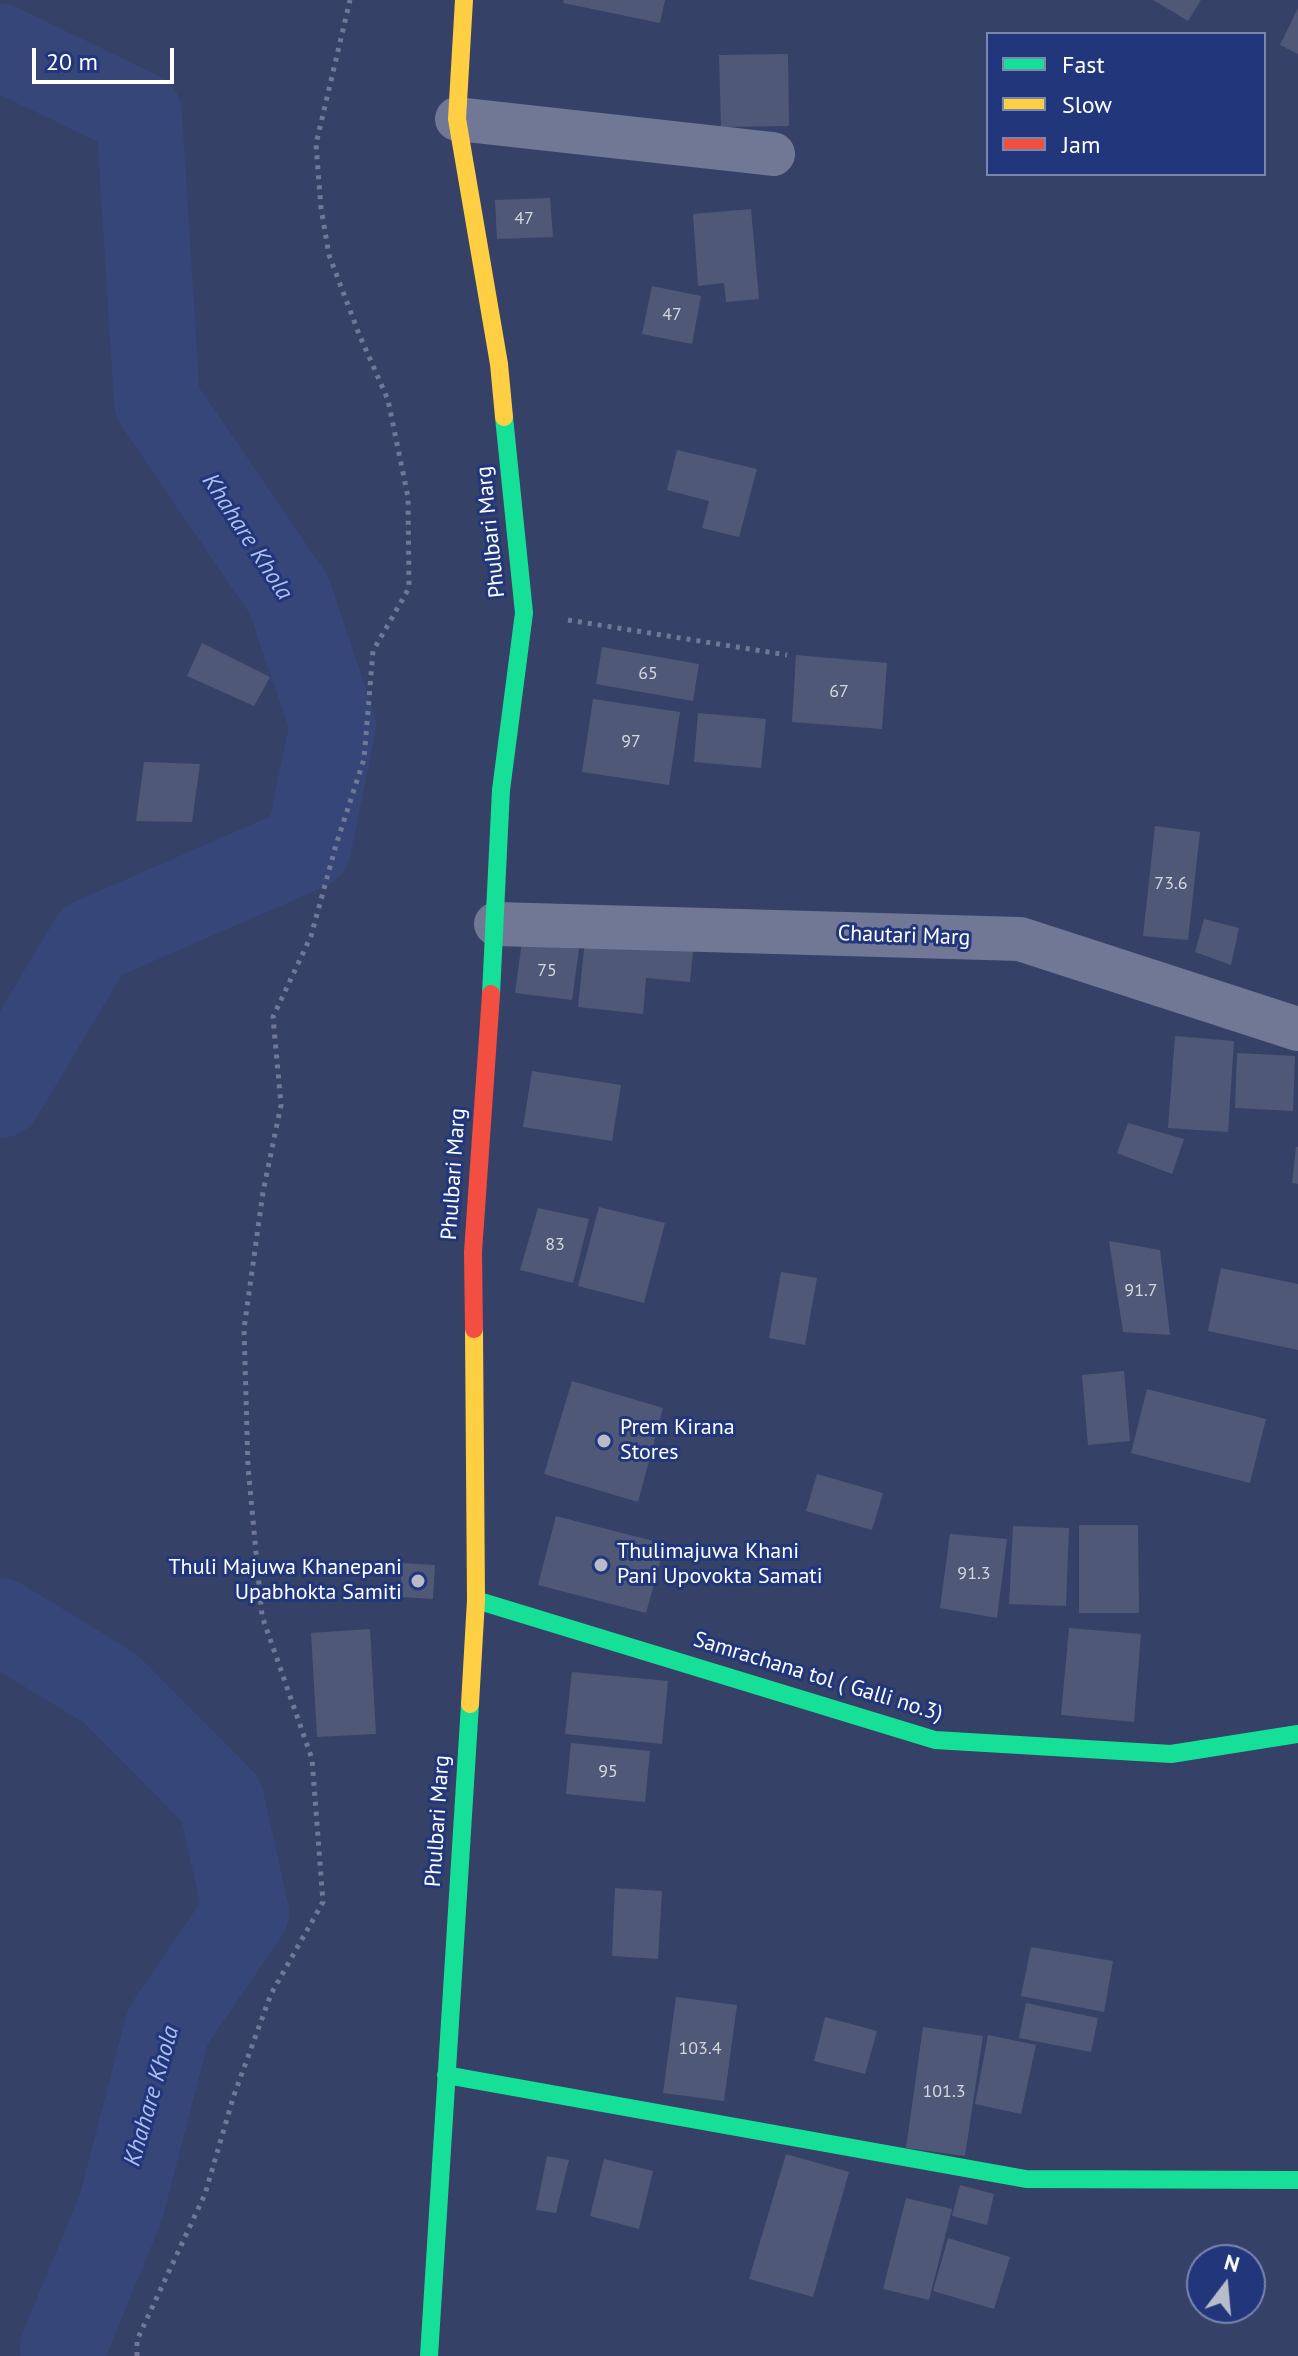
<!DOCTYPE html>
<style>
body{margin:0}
#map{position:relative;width:1298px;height:2356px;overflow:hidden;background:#354167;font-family:"PT Sans",sans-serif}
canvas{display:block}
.legend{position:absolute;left:986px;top:32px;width:280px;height:144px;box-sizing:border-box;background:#21367b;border:2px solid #7a86b0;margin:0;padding:10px 14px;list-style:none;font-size:24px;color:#fff}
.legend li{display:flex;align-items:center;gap:16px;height:40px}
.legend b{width:40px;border:2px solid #7a86b0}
.north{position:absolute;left:1186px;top:2244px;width:80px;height:80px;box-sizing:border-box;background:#21367b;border:2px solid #7a86b0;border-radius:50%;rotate:16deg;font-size:22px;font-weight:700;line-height:32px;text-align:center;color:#fff}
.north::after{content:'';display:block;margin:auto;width:28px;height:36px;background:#b8bcca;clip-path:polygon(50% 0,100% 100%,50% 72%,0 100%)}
.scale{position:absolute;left:32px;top:48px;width:142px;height:36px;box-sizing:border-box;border:4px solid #fff;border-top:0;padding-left:10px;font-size:24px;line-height:28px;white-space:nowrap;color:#fff;-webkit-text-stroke:6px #21367b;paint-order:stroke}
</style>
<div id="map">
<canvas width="1298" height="2356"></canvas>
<ul class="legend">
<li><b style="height:10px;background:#16e098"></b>Fast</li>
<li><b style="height:10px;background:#ffcf43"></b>Slow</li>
<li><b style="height:10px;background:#f24e42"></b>Jam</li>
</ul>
<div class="north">N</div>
<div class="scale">20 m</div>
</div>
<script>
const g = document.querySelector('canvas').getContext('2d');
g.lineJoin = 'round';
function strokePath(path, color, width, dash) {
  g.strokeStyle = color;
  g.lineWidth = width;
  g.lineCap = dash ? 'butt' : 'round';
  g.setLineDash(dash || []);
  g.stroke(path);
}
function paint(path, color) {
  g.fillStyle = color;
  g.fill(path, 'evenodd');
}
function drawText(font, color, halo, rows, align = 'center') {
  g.font = font + ' "PT Sans",sans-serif';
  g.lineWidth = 6;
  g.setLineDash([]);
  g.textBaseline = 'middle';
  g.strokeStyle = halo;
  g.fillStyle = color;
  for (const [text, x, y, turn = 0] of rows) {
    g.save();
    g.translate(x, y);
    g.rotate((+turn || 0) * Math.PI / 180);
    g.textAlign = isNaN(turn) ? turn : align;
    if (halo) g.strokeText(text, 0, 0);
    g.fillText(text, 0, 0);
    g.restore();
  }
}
const river = new Path2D(`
 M0,47L139,114L157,402L289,595L333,725L308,847L92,941L0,1095
 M0,1621L111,1689L221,1800L246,1912L168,2026L121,2207L63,2348L64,2356`);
const building = new Path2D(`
 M564,0H665L660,23L563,3Z
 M1153,0H1201L1188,21Z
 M1298,8V54L1280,45Z
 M788,54L789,126L721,127L719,55Z
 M550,198L553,237L497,239L495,200Z
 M751,209L759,299L726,302L724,283L698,286L693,214Z
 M652,286L701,296L692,344L642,334Z
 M677,450L757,469L739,537L702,528L709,501L667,490Z
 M202,643L270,677L254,706L187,676Z
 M602,647L699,664L693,701L596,684Z
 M796,655L887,663L882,729L792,722Z
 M593,699L680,712L669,785L582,772Z
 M698,713L766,719L761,768L694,762Z
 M144,762L200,764L192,822L136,821Z
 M1155,826L1200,832L1188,940L1143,936Z
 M1204,919L1239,928L1231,965L1195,952Z
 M585,940L693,951L690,982L646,978L643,1014L578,1007Z
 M522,941L579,949L572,1000L515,993Z
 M1175,1036L1234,1041L1228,1132L1168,1128Z
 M1237,1053L1295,1056L1293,1111L1235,1108Z
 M532,1071L621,1085L612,1141L523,1127Z
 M1128,1123L1184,1139L1172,1174L1117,1153Z
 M1296,1147H1298V1184L1292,1183Z
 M599,1207L665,1223L644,1303L578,1286Z
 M538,1208L589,1219L573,1283L520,1270Z
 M1109,1241L1160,1250L1170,1335L1123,1332Z
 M1221,1268L1298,1284V1350L1208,1331Z
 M781,1272L817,1278L805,1345L769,1338Z
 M1124,1371L1130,1441L1088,1445L1082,1375Z
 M572,1381L663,1408L638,1502L544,1474Z
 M1147,1389L1266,1419L1250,1483L1131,1453Z
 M817,1474L883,1493L872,1530L806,1511Z
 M556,1516L665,1544L646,1613L538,1585Z
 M1079,1525H1138L1139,1613H1079Z
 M1013,1526L1069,1528L1066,1606L1009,1604Z
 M950,1534L1007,1539L997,1618L940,1608Z
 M402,1563L435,1565L433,1599L400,1597Z
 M1069,1628L1141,1634L1134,1722L1061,1715Z
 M370,1629L376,1734L317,1737L311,1633Z
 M572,1672L668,1681L662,1744L565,1734Z
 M571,1743L650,1751L645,1802L566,1794Z
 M615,1888L662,1891L658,1959L612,1956Z
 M1031,1947L1113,1961L1104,2012L1021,1996Z
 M676,1997L737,2005L724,2101L663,2093Z
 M1026,2003L1098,2018L1091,2052L1019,2038Z
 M825,2017L877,2031L865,2074L814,2061Z
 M923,2027L983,2036L965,2156L906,2148Z
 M988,2035L1036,2045L1021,2114L975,2104Z
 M786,2154L849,2172L813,2297L749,2279Z
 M547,2156L569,2160L556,2213L536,2210Z
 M604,2159L653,2171L639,2229L590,2216Z
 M960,2185L994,2194L987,2225L952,2216Z
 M906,2198L952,2209L929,2300L883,2289Z
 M948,2238L1010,2257L994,2309L933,2291Z`);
const path = new Path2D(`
 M568,620L787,655
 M137,2356V2340L205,2194L234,2095L271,1994L323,1902L312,1759L262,1616L248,1467L244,1329L263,1192L281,1105L273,1017L311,936L336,845L364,759L373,651L409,588L408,497L388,400L359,334L329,255L321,208L316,144L350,0`);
const street = new Path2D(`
 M457,119L773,154
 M496,924L1020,939L1298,1029`);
const fast = new Path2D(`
 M491,994L501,790L524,613L504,417
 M476,1600L935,1740L1171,1754L1298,1734
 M446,2075L1026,2179L1298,2180
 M429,2356L470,1704`);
const slow = new Path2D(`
 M464,0L457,119L499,364L504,417
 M470,1704L476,1600L474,1329`);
const jam = new Path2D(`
 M474,1329L473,1252L491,994`);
const markers = [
 [604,1441,8,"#b8bcca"],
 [601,1565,8,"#b8bcca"],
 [418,1581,8,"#b8bcca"]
];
const numberNames = [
 ["47",524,219],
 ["47",672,315],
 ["65",648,674],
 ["67",839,692],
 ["97",631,742],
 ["73.6",1171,884],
 ["75",547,971],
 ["83",555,1245],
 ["91.7",1141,1291],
 ["91.3",974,1574],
 ["95",608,1772],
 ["103.4",700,2049],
 ["101.3",944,2092]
];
const streetNames = [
 ["Phulbari Marg",491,532,-96],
 ["Chautari Marg",904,936,2],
 ["Phulbari Marg",454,1174,-86],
 ["Samrachana tol ( Galli no.3)",818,1677,17],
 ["Phulbari Marg",438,1821,-86]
];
const poiNames = [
 ["Prem Kirana",620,1428],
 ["Stores",620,1453],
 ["Thulimajuwa Khani",617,1552],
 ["Pani Upovokta Samati",617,1577],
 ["Thuli Majuwa Khanepani",402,1568,"right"],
 ["Upabhokta Samiti",402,1593,"right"]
];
const waterNames = [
 ["Khahare Khola",247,537,57],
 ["Khahare Khola",152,2096,-74]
];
strokePath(river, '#374679', 86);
paint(building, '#4f5977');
strokePath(path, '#707896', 5, [4, 6]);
strokePath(street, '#707896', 44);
strokePath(fast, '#16e098', 18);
strokePath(slow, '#ffcf43', 18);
strokePath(jam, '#f24e42', 18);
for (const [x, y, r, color] of markers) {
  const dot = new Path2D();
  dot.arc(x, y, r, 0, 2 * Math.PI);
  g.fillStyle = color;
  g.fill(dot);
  strokePath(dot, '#21367b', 3);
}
drawText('18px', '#d3d6dd', null, numberNames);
drawText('22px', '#fff', '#21367b', streetNames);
drawText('22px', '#fff', '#21367b', poiNames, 'left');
drawText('italic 24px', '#aebeee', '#21367b', waterNames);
</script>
